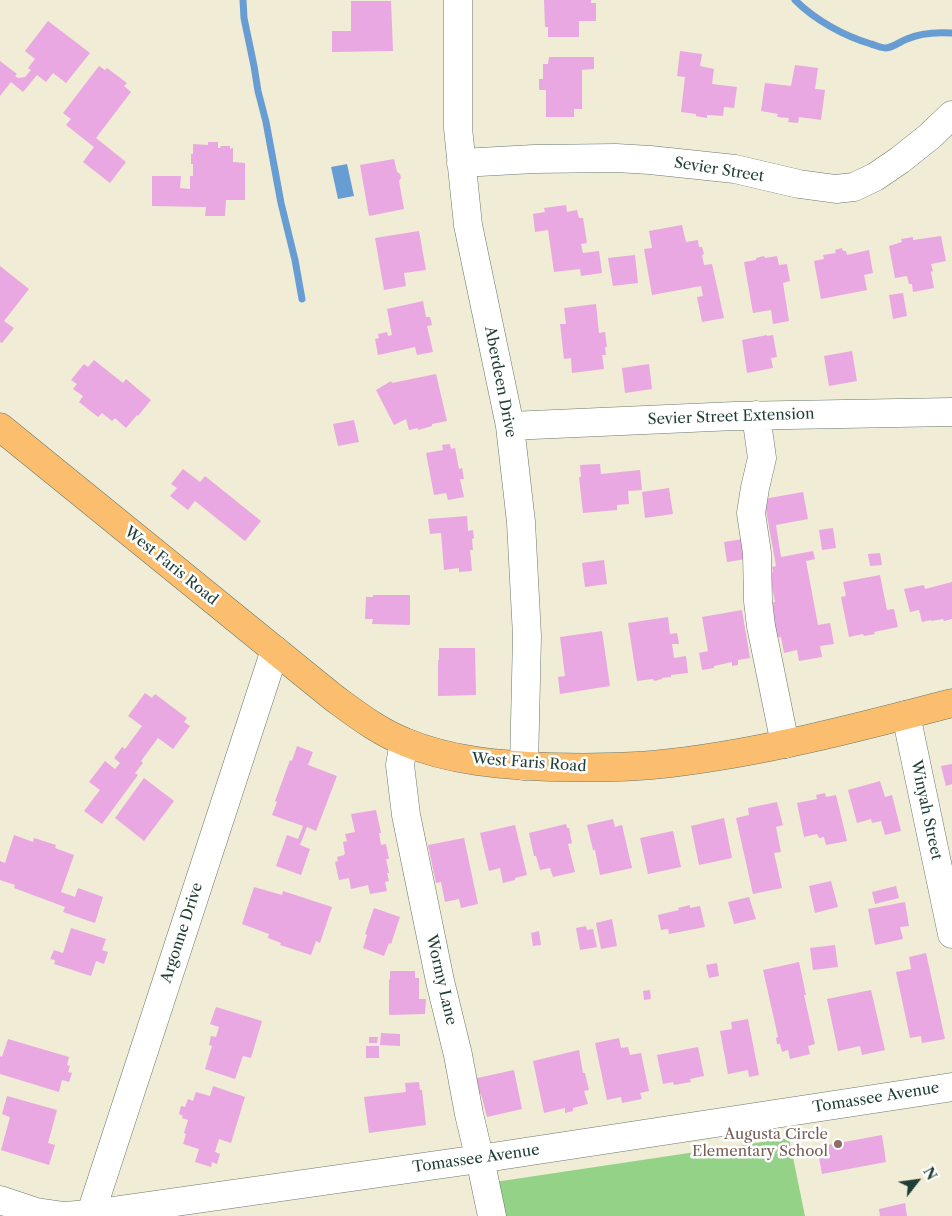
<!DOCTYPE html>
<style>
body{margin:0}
#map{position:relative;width:952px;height:1216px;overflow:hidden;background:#f0ecd5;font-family:"Libre Caslon Text",serif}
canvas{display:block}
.north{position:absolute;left:892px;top:1156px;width:50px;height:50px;-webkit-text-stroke:4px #fff;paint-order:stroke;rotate:60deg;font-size:14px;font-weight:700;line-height:20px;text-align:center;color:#1f3d34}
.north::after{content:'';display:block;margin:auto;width:18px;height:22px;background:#1f3d34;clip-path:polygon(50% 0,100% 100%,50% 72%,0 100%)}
</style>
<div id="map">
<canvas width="952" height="1216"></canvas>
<div class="north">N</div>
</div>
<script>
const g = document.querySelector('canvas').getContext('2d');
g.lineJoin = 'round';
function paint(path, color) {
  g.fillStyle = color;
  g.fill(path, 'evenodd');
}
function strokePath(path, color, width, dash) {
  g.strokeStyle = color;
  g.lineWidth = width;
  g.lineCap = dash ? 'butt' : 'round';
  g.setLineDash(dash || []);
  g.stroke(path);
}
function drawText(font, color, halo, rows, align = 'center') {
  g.font = font + ' "Libre Caslon Text",serif';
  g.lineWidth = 5;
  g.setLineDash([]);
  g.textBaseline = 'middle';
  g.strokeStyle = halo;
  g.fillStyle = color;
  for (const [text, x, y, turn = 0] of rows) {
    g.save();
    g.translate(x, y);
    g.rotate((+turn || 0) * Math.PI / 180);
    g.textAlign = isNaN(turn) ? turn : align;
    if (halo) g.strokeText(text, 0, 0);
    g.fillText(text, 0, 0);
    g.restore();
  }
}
const green = new Path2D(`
 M789,1138L805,1216H502L495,1182Z`);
const water = new Path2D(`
 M347,164L354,196L338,199L331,167Z`);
const stream = new Path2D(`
 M243,0L244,18L254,66L258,91L266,122L281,203L295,260L302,299
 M795,0C815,20 844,36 871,44C875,45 881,48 886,48C894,47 899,42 907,39C920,33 937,32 952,33`);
const building = new Path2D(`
 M544,0H591V3H596V21H579V37H548V27H545Z
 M351,1H391L393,51L332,52V31H351Z
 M48,21L90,53L66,83L53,73L46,82L37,75L23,92L11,82L0,96V61L17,74L15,76L18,78L25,77L31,70L28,68L35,59L25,51Z
 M680,51L702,54L700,66L714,69L712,84L737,87L734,108L724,107L723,116L707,115V118L696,116V114L681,112L685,77L677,76Z
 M549,57H594V69L582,70V109H574V117H546V90H539V79H543V64H548Z
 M795,65L818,68L815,89L825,90L821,120L799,117L798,123L788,122L789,118L777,117L778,114L761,111L765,83L791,86Z
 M99,66L105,70L107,68L127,83L124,86L131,92L96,138L126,162L110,183L83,162L94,147L66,125L71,119L63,113Z
 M208,142H218V148H220L221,146H230V149L233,148V162L245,163V200H226L225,216H205L206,207L152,206V176H181L180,188L190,189V176H193V164H191V154H193V144L208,145Z
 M394,159L397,172L400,174L401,178L399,181L404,209L369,216L360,165Z
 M566,205L567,212L577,210L579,218H583L587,243L581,244L583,253L599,251L602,273L581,276L580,269L554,272L548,230L535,232L533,214L545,212L544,208Z
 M682,225L686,242L698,240L699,247H702L704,254L702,255L704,265L712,264L724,318L702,322L697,297L703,296L701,286L652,295L644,249L652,248L649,231Z
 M419,231L426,270L404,273L406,286L384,290L375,238Z
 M941,236L946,261L931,264L933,271L931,272L934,288L913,292L912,284H909L907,276L895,278L889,246L902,242L901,239L913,237V240Z
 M842,248L843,251H846L847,255L869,250L873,273L864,275L867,290L821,299L814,261L824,259L823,255L836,253L835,250Z
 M635,255L638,283L613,286L608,258Z
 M764,256L765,258L777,256L779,265L787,264L790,281L783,283L789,321L773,324L771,310L753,313L744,262L756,260V258Z
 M0,266L29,289L4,321L14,328L2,343L0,342Z
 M903,293L907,316L893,319L889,295Z
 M423,301L426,317H430L432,325L427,326L433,352L417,355L415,347L378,355L375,339L379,338L378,334L387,332L388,336L392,335L387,309Z
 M596,304L599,333L605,332L607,347H605L606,355H602L604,369L572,373L571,358L564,359L560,324H566L564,308Z
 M767,335V336L773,335L777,357L771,358L773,368L747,373L742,340Z
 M852,351L857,381L829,386L824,356Z
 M94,360L123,383L126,379L151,400L138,416L137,415L126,428L115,418L112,421L102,413L98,417L79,402L83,396L73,389L77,384L71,380L84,364L88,367Z
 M649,364L652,389L625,393L622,368Z
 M436,374L447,421L432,424V426L418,430V428L409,430L406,419L394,425L376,390L391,381L392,383Z
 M354,420L359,442L338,446L333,424Z
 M450,444L451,449L455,448L459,469L462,468L464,479H460L464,497L448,500L446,493L434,495L426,453L443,450L442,445Z
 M600,464L601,474L640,470L642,490L628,491L629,504L617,505V510L583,513L579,477H581L580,465Z
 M183,469L200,482L205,476L261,521L245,541L195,501L188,510L170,496L177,488L171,484Z
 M669,488L673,514L645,518L642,492Z
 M803,492L808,519L776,525L781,557L813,551L815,559L806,561L818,625L830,623L834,644L820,646L822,657L799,661L797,650L784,653L781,637L773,638L767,603L775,602L769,572H773L772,567L776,566L764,499Z
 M467,516L468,531L473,530L474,538L472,539L473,550H470L472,571L459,572V568L444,570L441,533L430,534L428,519Z
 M833,528L836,548L822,550L819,530Z
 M743,539L746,559L727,562L724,542Z
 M880,553L882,565L870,566L868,554Z
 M604,560L607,584L585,587L582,563Z
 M880,575L887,610L894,609L898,627L874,632L875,634L864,636L863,634L849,637L841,597L846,596L843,582Z
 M952,582V619L944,621L943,619L931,621V620L922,622L919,610L910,612L904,589L924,585L925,589Z
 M373,595H410V625L372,624L373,619H365L366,597H373Z
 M742,610L750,658L738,660V665L732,666V662L714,666V668L702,670L699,653L708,651L702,617Z
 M668,617L670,634L677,633L679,644H672L674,658L686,656L688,673L671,675V677L662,678V679L654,681L653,679L637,681L628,623Z
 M602,631L610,686L560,694L558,677L565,676L560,637Z
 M439,648H475L476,695L438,696V660H439Z
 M145,693L152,698L155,694L187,718L184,722L190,726L173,749L158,738L141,761L143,763L135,773L138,775L102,824L84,811L100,790L89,782L105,761L115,769L120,763L114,758L122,747L125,749L142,726L128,716Z
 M297,746L313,752L308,765L337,776L316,831L307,827L300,845L310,849L301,875L276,866L287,835L298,839L303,826L272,815L277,802L275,801L290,760L292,761Z
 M952,764V784L946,786L941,766Z
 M144,778L174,801L144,841L115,818Z
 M880,781L885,797L892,795L901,831L885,835L881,821L872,823L871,819L857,823L848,790Z
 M825,793L826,797L836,795L847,841L826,845L824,837L819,838L817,834L804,837L797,803L817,799L816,795Z
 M777,802L783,825L776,827L781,852L774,853L782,888L753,894L736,818L749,815L748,808Z
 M376,810L381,833H379L381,845L386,844L389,859H386L389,873H387L389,881L385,882L387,891L370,894L368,885L351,889L349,878L339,880L335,862L338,861L337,857L344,855V854H345L343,842L347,841L345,834L355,832L351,814Z
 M724,818L732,858L699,865L691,826Z
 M613,819L615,827L622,825L632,868L600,875L595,850H593L587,825Z
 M566,824L567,828H569L572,843L568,844L575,872L553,877L550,868L540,870L536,856H534L529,833Z
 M515,825L527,875L515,878V880L503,883L500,868L489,871L480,833Z
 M673,831L681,867L648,874L640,838Z
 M14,835L33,842L34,838L56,845L55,848L74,855L61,892L75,897L78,888L103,897L95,923L63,912L65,907L14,888L15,885L0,880V861L5,863Z
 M464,838L478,904L461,908L459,899L445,902L441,882L436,883L428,845Z
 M831,881L838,907L815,913L809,886Z
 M896,886L899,898L875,904L872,892Z
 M254,887L282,895L283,891L332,907L320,943L316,941L311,955L280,945L281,943L268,938L269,934L242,924Z
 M749,897L756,919L734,924L728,902Z
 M905,902L909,926L900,927L903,939L875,945L868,909Z
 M690,905V908L700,906L705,927L669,934L668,929L661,930L658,915L679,910L678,908Z
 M374,908L400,917L391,944L389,943L384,956L363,948L367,935L365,934Z
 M612,919L617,946L601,949L596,923Z
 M586,926L587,930L593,929L597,947L580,950L576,928Z
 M71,928L106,939L102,950L108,952L104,964L96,961L91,976L54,964L55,960L50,959L54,950L63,953Z
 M539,931L541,945L533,946L531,933Z
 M835,945L838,967L813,970L810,948Z
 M926,953L945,1039L922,1043L921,1036L910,1038L896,972L911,969L909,957Z
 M799,962L806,995H804L815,1044L808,1046L810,1054L790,1059L788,1050L782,1052L780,1044H777L776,1038L778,1037L763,970Z
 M717,963L719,976L709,978L706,965Z
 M390,971H415V978H419V999H426L425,1014L389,1015V979L390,980Z
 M650,990L651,999L644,1000L643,991Z
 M871,990L885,1050L862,1055L860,1046L838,1051L827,999Z
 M216,1007L262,1021L251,1058L243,1056L235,1079L205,1069L212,1046L209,1045L211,1036L216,1037L219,1027L210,1024Z
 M748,1019L759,1075L749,1077L748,1070L728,1074L720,1031L732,1029L731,1022Z
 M381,1033L400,1034V1046L380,1045Z
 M369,1037H378L377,1043H369Z
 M619,1038L621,1048L628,1047L630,1055L641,1053L649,1091L640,1093L642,1099L622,1103L621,1097L607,1100L595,1043Z
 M8,1039L69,1057L67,1065L70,1066L68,1072L72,1073L69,1082L62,1080L59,1092L0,1074V1056L2,1057Z
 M366,1046H379V1058H366Z
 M698,1047L704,1076L690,1079L691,1082L674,1085L673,1082L663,1084L657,1055Z
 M579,1050L583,1073H585L589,1090L584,1091L588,1104L573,1108V1111L565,1113V1108L544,1113L533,1061Z
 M514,1070L522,1109L487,1117L481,1094H477L473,1079Z
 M419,1082L420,1090H422L426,1125L369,1133L364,1097L406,1092L405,1083Z
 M213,1086L245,1097L231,1143L219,1139L215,1152L220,1154L217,1164L212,1162L211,1167L195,1162L199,1149L183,1144L186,1134L184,1133L188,1120L182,1118L183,1116L179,1114L181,1106L185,1107L188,1099L193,1101L196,1092L210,1096Z
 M7,1096L57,1110L48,1143L55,1145L49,1165L1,1150L10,1117L2,1114Z
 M882,1135L886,1162L822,1174L817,1147Z
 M905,1203L907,1216H880L879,1209Z`);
const minor = new Path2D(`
 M458,0V128L468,225L510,426L521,522L527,636L524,766
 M461,163L534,159L616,158L650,160L735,169L799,184L836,189L854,187L875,177L900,160L930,136L952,115
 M756,415L762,458L755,488L751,513L757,553L758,601L761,626L785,744
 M510,426L735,416L952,412
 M906,715L952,934
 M404,742L400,765L406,815L440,981L458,1055L469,1114L483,1173L492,1216
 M0,1200L36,1212L64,1216L91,1214L479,1159L952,1087
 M90,1216L275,650`);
const major = new Path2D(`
 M0,427L334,698C356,714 379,732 405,742C450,761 501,765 550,767C590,768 630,768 671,763C765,752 860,727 952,703`);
const markers = [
 [838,1144,5,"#8d6e63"]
];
const streetNames = [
 ["Sevier Street",719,170,9],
 ["Aberdeen Drive",500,382,79],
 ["Sevier Street Extension",731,417,-2],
 ["West Faris Road",171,566,39],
 ["West Faris Road",529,763,4],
 ["Winyah Street",926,810,78],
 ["Argonne Drive",182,933,-72],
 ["Wormy Lane",441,980,77],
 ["Tomassee Avenue",876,1098,-9],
 ["Tomassee Avenue",476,1159,-8]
];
const educationNames = [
 ["Augusta Circle",828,1135],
 ["Elementary School",828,1152]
];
paint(green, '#94d287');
paint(water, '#689dd4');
strokePath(stream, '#689dd4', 7);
paint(building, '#e9a8e1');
strokePath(minor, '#687a6c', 29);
strokePath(major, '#687a6c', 29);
strokePath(minor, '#fff', 28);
strokePath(major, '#fbbe6e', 28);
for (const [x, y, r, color] of markers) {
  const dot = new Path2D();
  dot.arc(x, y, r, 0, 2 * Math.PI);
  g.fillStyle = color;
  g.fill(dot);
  strokePath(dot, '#fff', 2);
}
drawText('15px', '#1f3d34', '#fff', streetNames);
drawText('15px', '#785e54', '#fff', educationNames, 'right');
</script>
